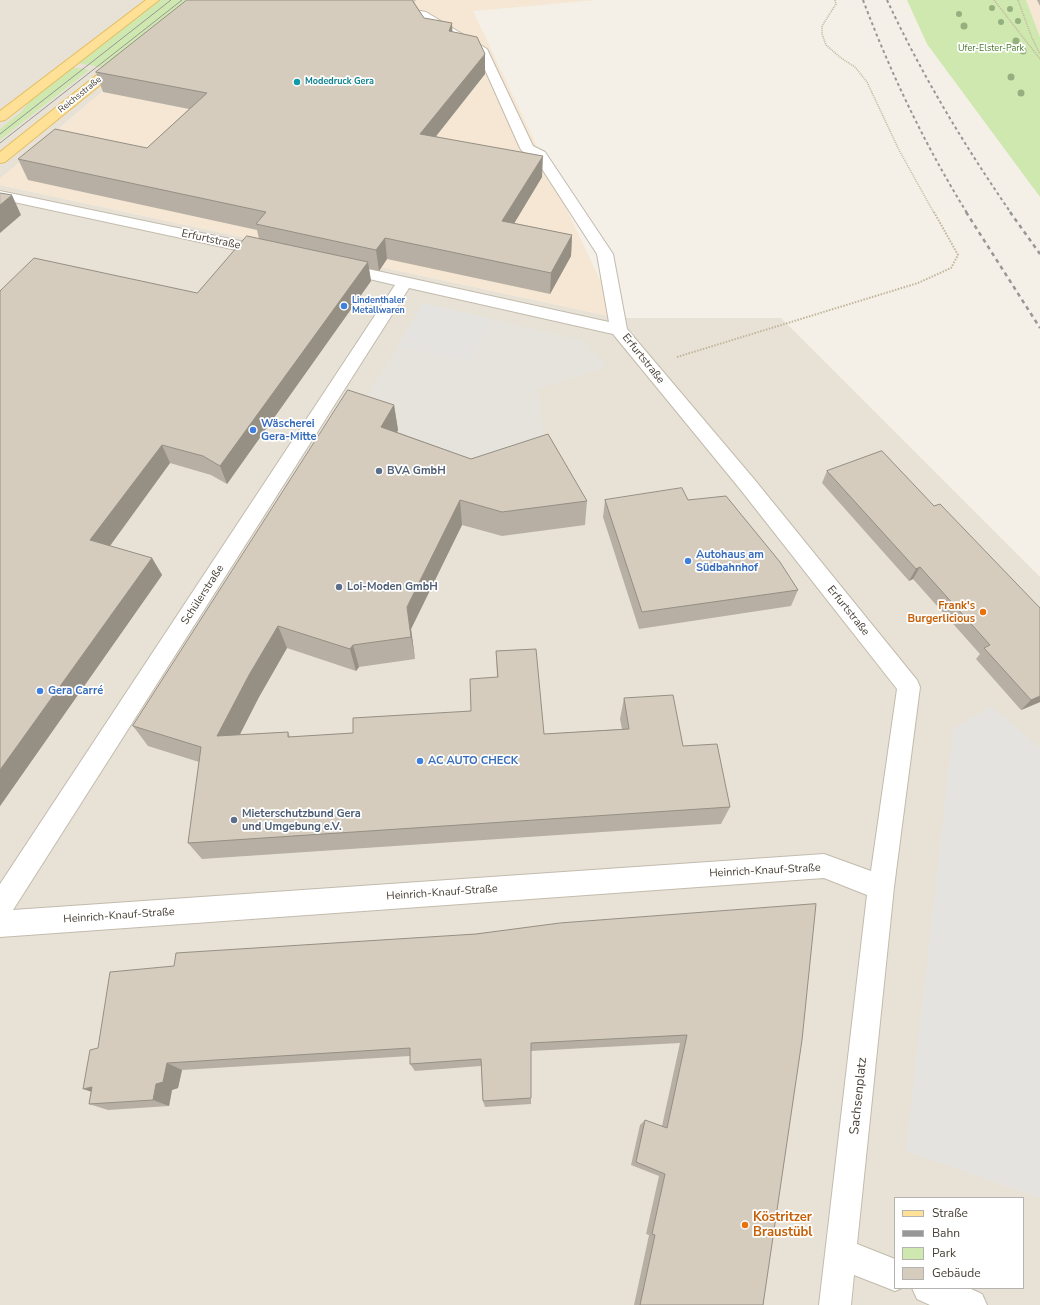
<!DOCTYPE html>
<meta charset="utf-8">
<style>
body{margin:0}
#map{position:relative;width:1040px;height:1305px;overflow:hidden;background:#f4f0e7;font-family:"Nunito Sans",sans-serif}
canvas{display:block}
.legend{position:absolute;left:894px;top:1197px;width:130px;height:92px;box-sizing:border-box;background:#fff;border:1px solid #b5b3af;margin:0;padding:5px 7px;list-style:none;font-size:12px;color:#474036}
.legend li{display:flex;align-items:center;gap:8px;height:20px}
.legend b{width:20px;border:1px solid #b5b3af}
</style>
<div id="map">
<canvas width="1040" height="1305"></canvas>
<ul class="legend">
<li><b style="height:5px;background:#fee196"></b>Straße</li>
<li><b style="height:5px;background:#979797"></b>Bahn</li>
<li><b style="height:11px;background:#cfe8b0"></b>Park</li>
<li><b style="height:11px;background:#d5ccbd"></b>Gebäude</li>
</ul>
</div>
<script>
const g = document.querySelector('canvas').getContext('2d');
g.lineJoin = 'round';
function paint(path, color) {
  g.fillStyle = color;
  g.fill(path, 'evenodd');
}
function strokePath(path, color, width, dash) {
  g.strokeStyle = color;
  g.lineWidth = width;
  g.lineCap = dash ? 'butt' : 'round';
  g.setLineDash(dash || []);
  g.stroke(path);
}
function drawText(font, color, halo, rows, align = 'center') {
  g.font = font + ' "Nunito Sans",sans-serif';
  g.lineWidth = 3.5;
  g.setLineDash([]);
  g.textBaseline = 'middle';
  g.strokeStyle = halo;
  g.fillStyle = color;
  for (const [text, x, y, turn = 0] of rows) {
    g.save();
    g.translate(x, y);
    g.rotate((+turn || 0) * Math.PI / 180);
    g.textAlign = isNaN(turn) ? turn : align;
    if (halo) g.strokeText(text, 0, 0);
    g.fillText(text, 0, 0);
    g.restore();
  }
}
const residential = new Path2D(`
 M0,0H209L0,179Z
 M0,185L618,318H781L1040,577V1305H0ZM895,1198H1023V1288H895Z`);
const commercial = new Path2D(`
 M209,0H597L473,11L618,318L0,185V179Z
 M1026,0H1040V37Z`);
const industrial = new Path2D(`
 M493,319L585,341L607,367L538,389L547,459V494L568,527L502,536L312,483L398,345L469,362Z`);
const green = new Path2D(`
 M158,0H191L107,68L77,63Z
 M907,0H1026L1040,37V197L927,44Z
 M71,67L89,70L0,140V129L21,112L29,102L42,89Z`);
const parking = new Path2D(`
 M423,303L493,319L469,362L398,345Z
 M991,706L1040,748V1198L906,1151L953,729Z`);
const pathFar1 = new Path2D(`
 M835,0L836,4L822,26V34L826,45L841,58L855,67L867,82L899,150L934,213
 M994,0L1040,59
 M1018,0L1032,38L1040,54`);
const path = new Path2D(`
 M677,357L918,283L951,268L958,255L934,212`);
const minor = new Path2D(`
 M392,6L426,12L487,49L533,146L545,152L613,254L627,329L754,479L917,680L920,687L894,887L857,1244L895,1259V1288H902L895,1291L854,1275L851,1305H819L867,895L824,878L0,937V884L395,285L335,271L333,268L335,265L341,263L609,322L597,254L535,158L522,151L520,148L478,54L419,17L388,12L386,10L388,8ZM409,288L613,334L740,489L897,689L871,871L824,854L13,910Z
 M0,191L269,247L275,249L277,252L275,255L269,257L0,199Z
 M912,1288H969L982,1294L987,1305H930L917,1299Z`);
const major = new Path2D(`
 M146,0H159L5,120L0,121V111Z
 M122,57L126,58L128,61L126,64L5,162L0,163V152L118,58Z`);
const tram = new Path2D(`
 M0,134L171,0
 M0,143L182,0`);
const railFar1 = new Path2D(`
 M863,0C891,74 925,145 967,213
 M887,0C922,75 964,145 1011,213`);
const rail = new Path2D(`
 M966,212L1040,328
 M1010,212L1040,254`);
const trees = [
 [992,8,3],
 [1010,9,3],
 [959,14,3],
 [1018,21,3],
 [1001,22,3],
 [964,26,3.5],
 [1016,41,3.5],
 [1023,51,3.5],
 [1011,77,3.5],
 [1021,93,3.5]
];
const wall = new Path2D(`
 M416,0L414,2L424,18L452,23V32L485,74L436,136L542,177L514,223L572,235L571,256L550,294L387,259L379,271L369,269L371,281L227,484L211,475L170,463L110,546L152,558L162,575L0,806V291L197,293L259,239L257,230L28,180L18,159L147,148L189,109L103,92L96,72Z
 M1037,0H1040V6Z
 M394,405L398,430L397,432L587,501L585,525L502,536L462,525L411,629L415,659L359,667L356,671L287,648L259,697L239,735L288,732L290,737L353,733L471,711L497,677L496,651L544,734L622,729L620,719L624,698L683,746L730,807L721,824L202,859L188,843L199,762L148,746L133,726Z
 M882,451L1040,702L1021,710L976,659L980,654L913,579L909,581L822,483L827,471Z
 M605,500H688L798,590L791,606L639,629L603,517Z
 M816,904L763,1305H634L649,1235L646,1234L659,1176L631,1165L640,1125L645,1120L662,1126L680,1043L531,1051V1104L485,1107L483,1101L481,1066L415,1071L410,1064V1056L182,1070L178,1088L172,1090L169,1106L108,1110L89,1104L98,1048L174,966L476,934Z`);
const shadedWall = new Path2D(`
 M452,23L453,43L449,31Z
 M485,54V74L422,154L420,134Z
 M543,156L542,177L503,242L502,221Z
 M12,195L21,215L0,233V205Z
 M572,235L571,256L550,294L551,273Z
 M385,238L387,259L379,271L376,250Z
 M368,262L371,281L227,484L220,466Z
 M394,405L398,430L386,452L381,427Z
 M162,445L170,463L101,558L90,540Z
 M460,500L462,525L411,629L415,659L411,637L407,607Z
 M152,558L162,575L0,806V770Z
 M920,567L913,579L909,581L916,569Z
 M278,626L287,648L259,697L229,756L217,736L249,675Z
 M353,645L359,667L356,671L350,649Z
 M1040,696V702L1021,710L1031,700Z
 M167,1063L182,1070L178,1088L172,1090L169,1106L153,1100L156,1084Z
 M92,1087L101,1095L83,1089Z`);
const building = new Path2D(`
 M187,0H412L424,18L452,23L449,31L477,37L485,54L420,134L543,156L502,221L572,235L551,273L385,238L376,250L256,224L266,212L18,159L55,129L147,148L207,93L96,72Z
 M0,193L12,195L0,205Z
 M247,236L368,262L220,466L203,456L162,445L90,540L152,558L0,770V291L34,258L197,293Z
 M348,390L394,405L381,427L471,459L548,434L587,501L502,512L460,500L407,607L411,637L353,645L350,649L278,626L249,675L217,736L288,732V737L353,733V718L471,711L470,679L498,677L496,651L536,649L544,734L629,729L624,698L673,695L683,746L717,744L730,807L188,843L201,747L133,726Z
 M882,451L934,506L940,504L1040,608V696L1031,700L984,648L990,645L920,567L916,569L827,471Z
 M682,488L688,500L726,496L780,562L798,590L642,612L605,500Z
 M816,904L802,1040L763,1305H640L655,1235L652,1234L665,1174L636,1162L645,1120L667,1128L687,1035L531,1043V1098L483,1101L481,1059L410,1064V1048L167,1063L163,1082L156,1084L153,1100L89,1104L92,1087L83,1089L90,1050L98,1048L110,972L174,966L176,953L476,934L560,923Z`);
const markers = [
 [297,82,4,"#0f9aa8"],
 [344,306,4,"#3f7fe0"],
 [253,430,4,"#3f7fe0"],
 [379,471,4,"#5c6f8a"],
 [688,561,4,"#3f7fe0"],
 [339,587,4,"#5c6f8a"],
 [983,612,4,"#e8710a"],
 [40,691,4,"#3f7fe0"],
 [420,761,4,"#3f7fe0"],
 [234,820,4,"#5c6f8a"],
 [745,1225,4,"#e8710a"]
];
const farParknames = [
 ["Ufer-Elster-Park",991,49]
];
const farCulturenames = [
 ["Modedruck Gera",305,82]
];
const farStreetnames = [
 ["Reichsstraße",80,95,-39]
];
const farShopnames = [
 ["Lindenthaler",352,301],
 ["Metallwaren",352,311]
];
const streetNames = [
 ["Erfurtstraße",211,240,12],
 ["Erfurtstraße",643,359,51],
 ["Schülerstraße",203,595,-57],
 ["Erfurtstraße",848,611,51],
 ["Heinrich-Knauf-Straße",765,871,-3],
 ["Heinrich-Knauf-Straße",442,893,-4],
 ["Heinrich-Knauf-Straße",119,916,-4]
];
const shopNames = [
 ["Wäscherei",261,424],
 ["Gera-Mitte",261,437],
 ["Autohaus am",696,555],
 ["Südbahnhof",696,568],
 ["Gera Carré",48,691],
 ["AC AUTO CHECK",428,761]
];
const serviceNames = [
 ["BVA GmbH",387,471],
 ["Loi-Moden GmbH",347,587],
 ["Mieterschutzbund Gera",242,814],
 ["und Umgebung e.V.",242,827]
];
const foodNames = [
 ["Frank's",975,606],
 ["Burgerlicious",975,619]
];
const nearStreetnames = [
 ["Sachsenplatz",859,1096,-84]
];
const nearFoodnames = [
 ["Köstritzer",753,1218],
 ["Braustübl",753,1233]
];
paint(residential, '#e8e2d6');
paint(commercial, '#f5e7d3');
paint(industrial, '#e6e2dc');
paint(green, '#cfe8b0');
paint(parking, '#e5e3df');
strokePath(minor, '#c2bbad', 2);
strokePath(major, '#e4be65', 2);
strokePath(pathFar1, '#c1b49b', 1.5, [1, 1]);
strokePath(path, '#c1b49b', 2, [1.5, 1.5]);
paint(minor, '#fff');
paint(major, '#fee196');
strokePath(tram, '#979797', 1);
strokePath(railFar1, '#979797', 2, [3, 3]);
strokePath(rail, '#979797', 2.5, [4, 4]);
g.fillStyle = '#95af7e';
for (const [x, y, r] of trees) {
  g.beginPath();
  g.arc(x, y, r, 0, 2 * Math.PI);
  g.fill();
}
paint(wall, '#b7afa3');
paint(shadedWall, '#958f84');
paint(building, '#d5ccbd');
strokePath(building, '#958f84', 1);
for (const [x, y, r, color] of markers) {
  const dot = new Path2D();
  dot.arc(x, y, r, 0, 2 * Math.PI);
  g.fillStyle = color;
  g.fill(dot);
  strokePath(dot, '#fff', 1.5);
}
drawText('9px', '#477929', '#fff', farParknames);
drawText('bold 9px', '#0d838f', '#fff', farCulturenames, 'left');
drawText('9px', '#474036', '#fff', farStreetnames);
drawText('bold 9px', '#366cbe', '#fff', farShopnames, 'left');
drawText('11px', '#474036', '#fff', streetNames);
drawText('bold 11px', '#366cbe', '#fff', shopNames, 'left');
drawText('bold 11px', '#4e5e75', '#fff', serviceNames, 'left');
drawText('bold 11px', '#c56008', '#fff', foodNames, 'right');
drawText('13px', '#474036', '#fff', nearStreetnames);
drawText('bold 13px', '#c56008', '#fff', nearFoodnames, 'left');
</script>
